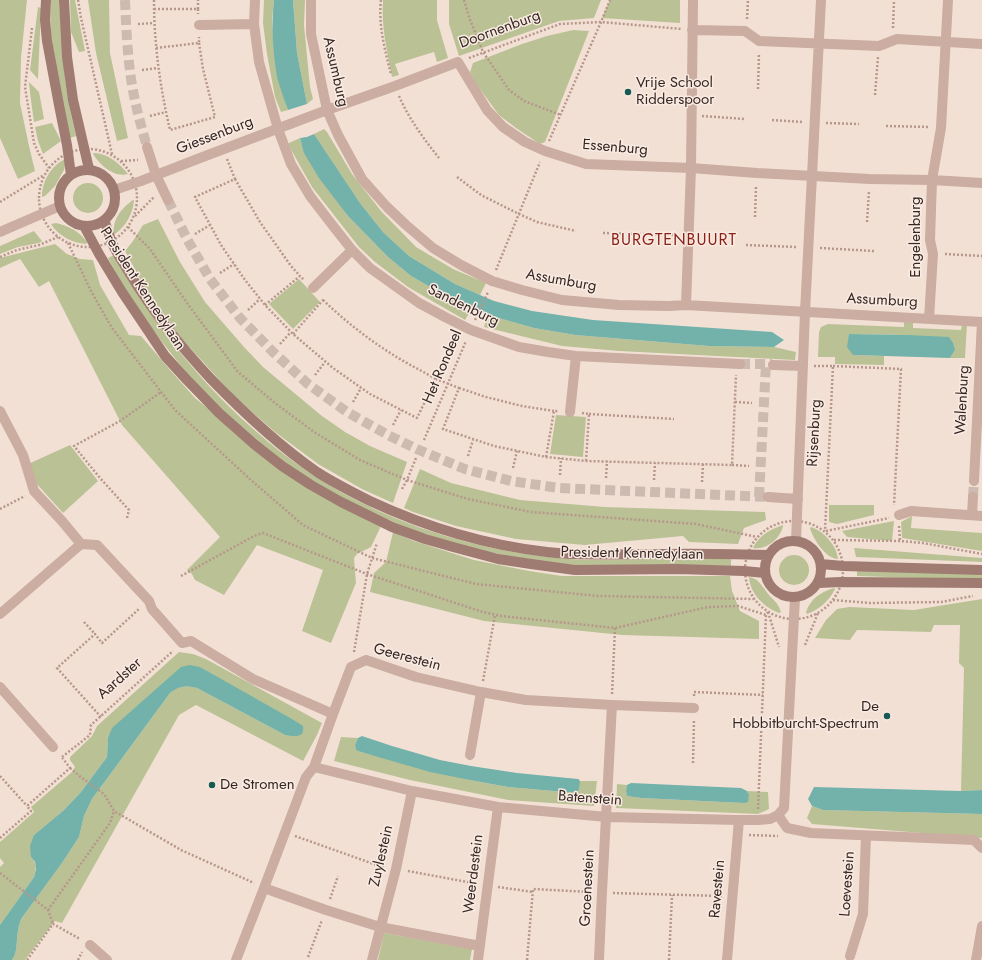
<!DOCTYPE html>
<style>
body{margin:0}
canvas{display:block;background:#f3e0d5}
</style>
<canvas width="982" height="960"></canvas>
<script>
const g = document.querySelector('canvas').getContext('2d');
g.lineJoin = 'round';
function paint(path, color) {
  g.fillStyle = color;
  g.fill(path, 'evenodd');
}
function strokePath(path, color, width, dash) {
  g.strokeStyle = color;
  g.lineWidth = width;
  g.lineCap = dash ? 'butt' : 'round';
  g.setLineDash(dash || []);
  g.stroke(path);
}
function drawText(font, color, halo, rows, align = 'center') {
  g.font = font + ' Jost,sans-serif';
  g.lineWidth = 3;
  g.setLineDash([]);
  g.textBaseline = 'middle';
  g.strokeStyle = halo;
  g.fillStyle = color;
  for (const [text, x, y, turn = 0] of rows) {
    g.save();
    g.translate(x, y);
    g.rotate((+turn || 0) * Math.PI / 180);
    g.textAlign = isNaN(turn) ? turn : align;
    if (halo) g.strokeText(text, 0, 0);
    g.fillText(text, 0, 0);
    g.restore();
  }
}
const green = new Path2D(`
 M0,0H27L21,58L20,103L29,146L35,171L18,179L0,138Z
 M51,0H59L65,79L70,110L76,136L70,138C61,93 47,46 51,0Z
 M70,0H75L85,51L79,52L71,32Z
 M88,0H109L110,53L128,138L117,141L96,53Z
 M264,0H274L272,19L274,50L278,78L288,110L281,112L275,97L267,54L263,23Z
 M293,0H305L304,25L310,87L313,99L307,104L297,53Z
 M383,0H437V20L448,58L437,62L434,52L395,64L399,75L392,77C387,51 381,26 383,0Z
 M449,0H601L594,18L559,21L459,56L449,24Z
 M610,0H680V23L602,18Z
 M38,7L41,8L38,79L30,70Z
 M573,30L589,31L545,142L540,144L516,128L499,115L477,85L470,72L473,63L522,44L547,36Z
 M29,82L39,92L44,119L34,122L30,93Z
 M52,123L61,141L43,154L38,141L35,127Z
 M324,129L327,132L352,174L381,211L416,247L453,269L486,283L480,295L455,284L409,256L383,232L360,203L314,134Z
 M300,138L302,145L348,216L388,257L411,276L453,300L472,308L465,320L408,287L375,262L359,247L312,187L289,146V143Z
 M94,153C108,153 120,164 128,174C114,178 100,165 93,154Z
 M65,159V166L64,170L55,186L45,196L42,197C42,181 51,166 65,159Z
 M73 198a15 15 0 1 1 30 0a15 15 0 1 1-30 0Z
 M133,200H134C133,214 126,226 115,234H114C112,219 122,208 133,200Z
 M158,219L180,262L205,302L244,347L263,367L322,416L345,432L370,446L407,462L393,503L362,489L318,464L275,432L237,399L182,339L146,290L125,251L133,241L143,225Z
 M56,223C69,226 79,231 87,242L86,244C73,243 58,236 51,224Z
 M34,231L42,241L39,243L18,247L0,254V246Z
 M55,244L67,254L80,259L93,260L100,285L129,335L141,336L170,370L195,398L226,423L381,526L371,547L357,554L354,558L356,583L331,643L302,631L323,570L257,545L224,595L195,580L192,574L187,570L220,537L122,425L49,281L39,287L20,259L0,268V258Z
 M114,255C128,276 141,296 155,316C162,326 169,337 176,347C214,396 264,443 316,477C379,518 459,545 533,555C554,558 577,560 599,560C625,560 650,558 676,558C695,558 713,559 731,559V566C701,565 671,565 642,565C619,565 597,566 575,565C452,555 336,510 243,429C236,422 228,416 221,409C196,385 174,358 153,330C144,317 134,304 126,290C120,280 114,269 108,258Z
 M299,279L320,302L293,329L269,304Z
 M488,315L534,328L575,335L709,346L774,347L796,352L795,360L619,351L562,346L484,327Z
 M904,322L913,323V328L961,330L962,325H967L965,358H950L955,350L908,335L849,334L853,355L884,356V365L835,364V357H818L819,332L821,327L828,324L904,327Z
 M556,415L586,417L583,457L550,454Z
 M70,445L98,481L63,513L35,482L26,465Z
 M420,469L451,483L520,500L605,507L765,512L766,520L744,528L738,544L689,542L683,536L585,545L516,539L456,526L413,512L404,508Z
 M829,505H874V515L837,524L829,522Z
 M912,516L911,528L982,533V551L902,538L901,522Z
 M894,521L892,541L847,537L842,531Z
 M783,525V526C780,539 767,550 753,548C758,536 771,529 783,525Z
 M811,527C824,531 837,546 838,559C826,559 813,539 810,528Z
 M393,532L414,541L474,560L529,571L562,576H730L732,591L740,611L759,621V639L622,635L484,621L370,592L374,573L386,562Z
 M854,548L982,558V562L856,557Z
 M779 570a15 15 0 1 1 30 0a15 15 0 1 1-30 0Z
 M857,571L982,573V580L857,576Z
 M749,577C758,578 761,585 766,591C772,600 777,600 781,612L779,613C764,607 750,594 749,577Z
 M834,588L835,589C829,601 820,609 807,614L806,612C811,598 821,592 834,588Z
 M982,599V790L961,791L964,668L959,663L960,625H934L931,632L857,630L850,640L815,638L826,620L837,609L849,607L914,610Z
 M179,652L193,654L206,659L311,717L322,723L317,735L303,761L196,705L179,715L62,923L55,921L25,960H12C18,952 16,941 18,931C18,927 20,923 21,919L62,863L79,837L84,816L92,799L170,693C179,686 186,685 197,688L285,735L200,667L108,738L107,757L81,792L64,810L34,835L31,857C37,864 36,868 34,877L0,925V867L4,863L0,858V842L34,812L31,807L72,772L75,767L70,760V757L92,736L97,726Z
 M341,737L358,738L355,745L356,749L361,752L475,781L508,787L565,792H577L578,779L580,781H597L594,806L508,800L410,780L334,761Z
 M617,784L627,785L626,791L627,796L641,798L744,803L749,796L747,791L768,792L769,809L758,814L616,808Z
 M812,806L823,810L982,814V838L812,824L807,818Z
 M384,933L472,949L470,960H378Z`);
const water = new Path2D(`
 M274,0H293L297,53L307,104L288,110C284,99 280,88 277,77C273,52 271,26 274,0Z
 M314,134L360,203L383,232L409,256L455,284L480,295L494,301L532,311L593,320L772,332L784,340L774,347L709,346L575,335L534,328L488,315L453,300L411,276L388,257L348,216L319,178L304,153L300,138L307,137Z
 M849,334L908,335L949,337L953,343L955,350L950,358L853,355L847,347Z
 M190,665L200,667L292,719L303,726C305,739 294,736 285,735L197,688C186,685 179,686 170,693L92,799L84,816L79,837L62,863L21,919C20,923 18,927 18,931C16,941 18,952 12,960H0V925L34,877L36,869L35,862L31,857L30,846L34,835L64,810L81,792L107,757L108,738L112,728L181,667Z
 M362,736L392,746L440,760L471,766L517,773L578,779L580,781L579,789L577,792H565L508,787L475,781L430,772L361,752L356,750L355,745L358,738Z
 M631,783L741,788L747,791L749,795L748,802L744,803L641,798L627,796L626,791L627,785Z
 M814,787L961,791L982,790V814L823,810L812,806L808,799Z`);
const streetTunnel = new Path2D(`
 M125,0C126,24 127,48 130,71C133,97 140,122 147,147
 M168,200L187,239L210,279L240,318L273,352L308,384L347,412L388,435L419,450L465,469L511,481L559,488L768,497
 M740,364H772
 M759,497L766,364
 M973,497L974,481`);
const path = new Path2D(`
 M78,0L81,18L112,154
 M154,0C154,44 160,87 170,130L215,117L203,69L199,43
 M381,0C378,24 385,51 391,74
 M464,0L469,17L483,52L509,90L524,101L561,115
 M154,9H198V14
 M198,9V0
 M747,19L748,0
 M138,24L154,23
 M32,28L25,87L34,143L39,154L49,168
 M893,28L894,0
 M156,48L199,43V37
 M469,58L560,24L601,22L682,29
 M142,70L158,68
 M758,89L759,53
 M875,95L878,57
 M399,96C409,119 424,139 439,158
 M150,116L166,112
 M702,116L745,119
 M772,120L803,122
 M826,123L859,124
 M886,126L930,127
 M549,141L601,22L610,0
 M39 198a49 49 0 1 1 98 0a49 49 0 1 1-98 0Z
 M227,159L235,179L195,197L221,245L245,280L265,305L293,334L333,368L370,394L417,418L436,379L459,388L443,429L494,446L546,457L586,461L732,465L736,375
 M121,161L138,160
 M457,177L481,195L519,214L537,222L576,231
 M235,179L260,222L291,266L300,276
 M0,202L44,175
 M135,216L154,197
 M755,217L756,185
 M867,222L869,191
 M128,227L150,249L187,303L238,372L275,403L314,432L360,460L407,480L468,499L531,512L696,524L757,537
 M603,233L678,235
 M195,234L210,225
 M68,243L92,293L112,328L175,410L252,481L303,525L372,558L476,584L598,596L754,599
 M746,245L797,247
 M820,248L874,251
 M945,254L982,256
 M0,257L17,250L39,245L58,237
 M496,270L540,162
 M220,273L234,264
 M323,300C345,321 369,340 395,356C408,364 422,371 436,379
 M265,305L300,276L304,280
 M248,310L260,299
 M475,320L488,292
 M293,334L323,300V299
 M280,344L291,332
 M814,366H833L825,531
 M833,366L901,369L894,505
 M315,375L325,362
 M459,388L486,397L522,406L554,411
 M353,402L361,388
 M735,402L752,403
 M582,413L589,414L586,461
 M589,414L674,419
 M393,425L401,410
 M424,440L466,341
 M468,456L473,440
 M546,457L554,411H559
 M732,465L749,466
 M513,468L517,451
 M560,475L561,458
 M606,478L607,461
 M654,480L655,463
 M702,482L703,464
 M402,489L407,480L416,458
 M0,509L25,496
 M127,518L129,510L100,478L74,446L120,421L161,392
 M745 570a49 49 0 1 1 98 0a49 49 0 1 1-98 0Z
 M899,526L900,541
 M826,531L889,518
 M834,540L900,541L923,543L982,554
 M181,576L254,536L263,533L367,574L483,612L501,616L615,628L708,607L738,606L766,615
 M833,600L870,603L941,602L973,596
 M768,612L779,647
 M84,622L95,634
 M805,645L818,613
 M354,652L367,574L377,543
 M483,681L495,615
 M612,694L615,628
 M694,696V692L763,695
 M101,717L57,668L95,634L102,643L139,609
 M62,757L90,735L91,725L173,651
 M693,763L694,719
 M70,768L82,778L104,794L114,811L181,850L254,883
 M0,776L27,806
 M758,809L766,615L768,612
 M749,835L778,836
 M295,836L385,868
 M0,838L31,811L27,806L70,768L61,756
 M408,871L478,884
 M0,873L48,910L53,924
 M498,887L533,892
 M613,893L722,896
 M330,899L338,876
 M48,910L110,823L114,811
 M308,957L322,920
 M27,960L53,924L80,939
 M78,960L82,952
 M527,960L533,889L590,892
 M669,960L672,895`);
const street = new Path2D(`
 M255,0L254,24L259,62L278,129L291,164L310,196L330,222L352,250L370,268L419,303L445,317L471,330L519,347L548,352L576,356L740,364
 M311,0V34L327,110L338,135L362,179L387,207L406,225L433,248L461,265L492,281L522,290L562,300L619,305L669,306L686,305L982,322
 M199,25L254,24
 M692,30L745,31L759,41L879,46L897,39L982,44
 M147,147L156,175L168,200
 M114,190L141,181L200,158L327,110L395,86L458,62L487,110L503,127L525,142L545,151L586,164L691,168L757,173L870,179L932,180L982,183
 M0,232L60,206
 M313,288L352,250
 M686,305L691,168L693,0
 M929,319L933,254L930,240L932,180L941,128L948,0
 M773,365L803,366
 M0,411L23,455L34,491L62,521L81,544
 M570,412L576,356
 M974,481L982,322
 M768,497L798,499
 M899,515L911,511L982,516
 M972,515L973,497
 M796,541L805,312L821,0
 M0,614L81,544L97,545L149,601L152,609L182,643L191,641L253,679L333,714
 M0,687L53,747
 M470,755L481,692
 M314,767L412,791L498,807L607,817L739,820H758L770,819L778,815L784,808L795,598
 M778,815L787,828L811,833L974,840L982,848
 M264,888L326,910L380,927L480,946
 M90,945L107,960
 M850,956L863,914L866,836
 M236,960L264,888L306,777L314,767L333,714L351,667L366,660L416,677L481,692L526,700L612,705L694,708
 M372,960L396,869L412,791
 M478,960L498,807
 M599,960L602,892L612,705
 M727,960L739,820
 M976,960L982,926`);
const secondary = new Path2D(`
 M46,0L45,20L47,41L59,105L67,145L71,175
 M64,0L67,57L73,100L89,169
 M59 198a28 28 0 1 1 56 0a28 28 0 1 1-56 0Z
 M104,220C107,227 109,235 112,243C117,254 124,264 130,274C153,312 181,347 211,379C244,413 278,445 317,472C334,483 352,492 370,501C426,527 485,545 547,552C556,553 566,554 575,554C603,555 632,554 660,554C696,553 732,554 768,555
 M84,226L99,254L122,292L165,356L187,380L219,413L254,444L282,466L311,485L341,502L392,527L425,539L453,547L498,559L531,564L575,570L678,569L744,571L765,573
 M765 569a28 28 0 1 1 56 0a28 28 0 1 1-56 0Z
 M821,564L843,566L982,570
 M818,583L841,582L982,583`);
const markers = [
 [628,92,4,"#175953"],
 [887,716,4,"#175953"],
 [212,785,4,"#175953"]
];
const streetNames = [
 ["Doornenburg",500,30,-20],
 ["Assumburg",335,72,77],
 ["Giessenburg",215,136,-21],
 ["Essenburg",615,148,5],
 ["Engelenburg",916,237,-90],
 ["Assumburg",561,281,10],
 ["President Kennedylaan",142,289,57],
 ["Assumburg",882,301,3],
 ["Sandenburg",463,306,26],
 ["Het Rondeel",443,367,-67],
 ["Walenburg",963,400,-87],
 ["Rijsenburg",815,433,-87],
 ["President Kennedylaan",632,554,1],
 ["Geerestein",407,658,15],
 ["Aardster",120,679,-42],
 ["Batenstein",590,799,4],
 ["Zuylestein",382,856,-77],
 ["Weerdestein",474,874,-83],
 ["Loevestein",848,884,-86],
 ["Groenestein",588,888,-87],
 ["Ravestein",718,889,-85]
];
const poiNames = [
 ["Vrije School",636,83],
 ["Ridderspoor",636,100],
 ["De",879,707,"right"],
 ["Hobbitburcht-Spectrum",879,724,"right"],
 ["De Stromen",220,785]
];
const neighbourhoodNames = [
 ["BURGTENBUURT",674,241]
];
paint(green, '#bac295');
paint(water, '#72b2aa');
strokePath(streetTunnel, '#cdbbb2', 10, [10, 5]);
strokePath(path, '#b7978b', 2.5, [2, 2]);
strokePath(street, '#cbada1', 10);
strokePath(secondary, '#9f7b72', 10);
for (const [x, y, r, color] of markers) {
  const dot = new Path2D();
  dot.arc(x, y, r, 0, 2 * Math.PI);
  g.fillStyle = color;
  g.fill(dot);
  strokePath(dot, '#faebe2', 1.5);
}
drawText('15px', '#352724', '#faebe2', streetNames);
drawText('15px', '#352724', '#faebe2', poiNames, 'left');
g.letterSpacing = '1px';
drawText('16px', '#8a2117', '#faebe2', neighbourhoodNames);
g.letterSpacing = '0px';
</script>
